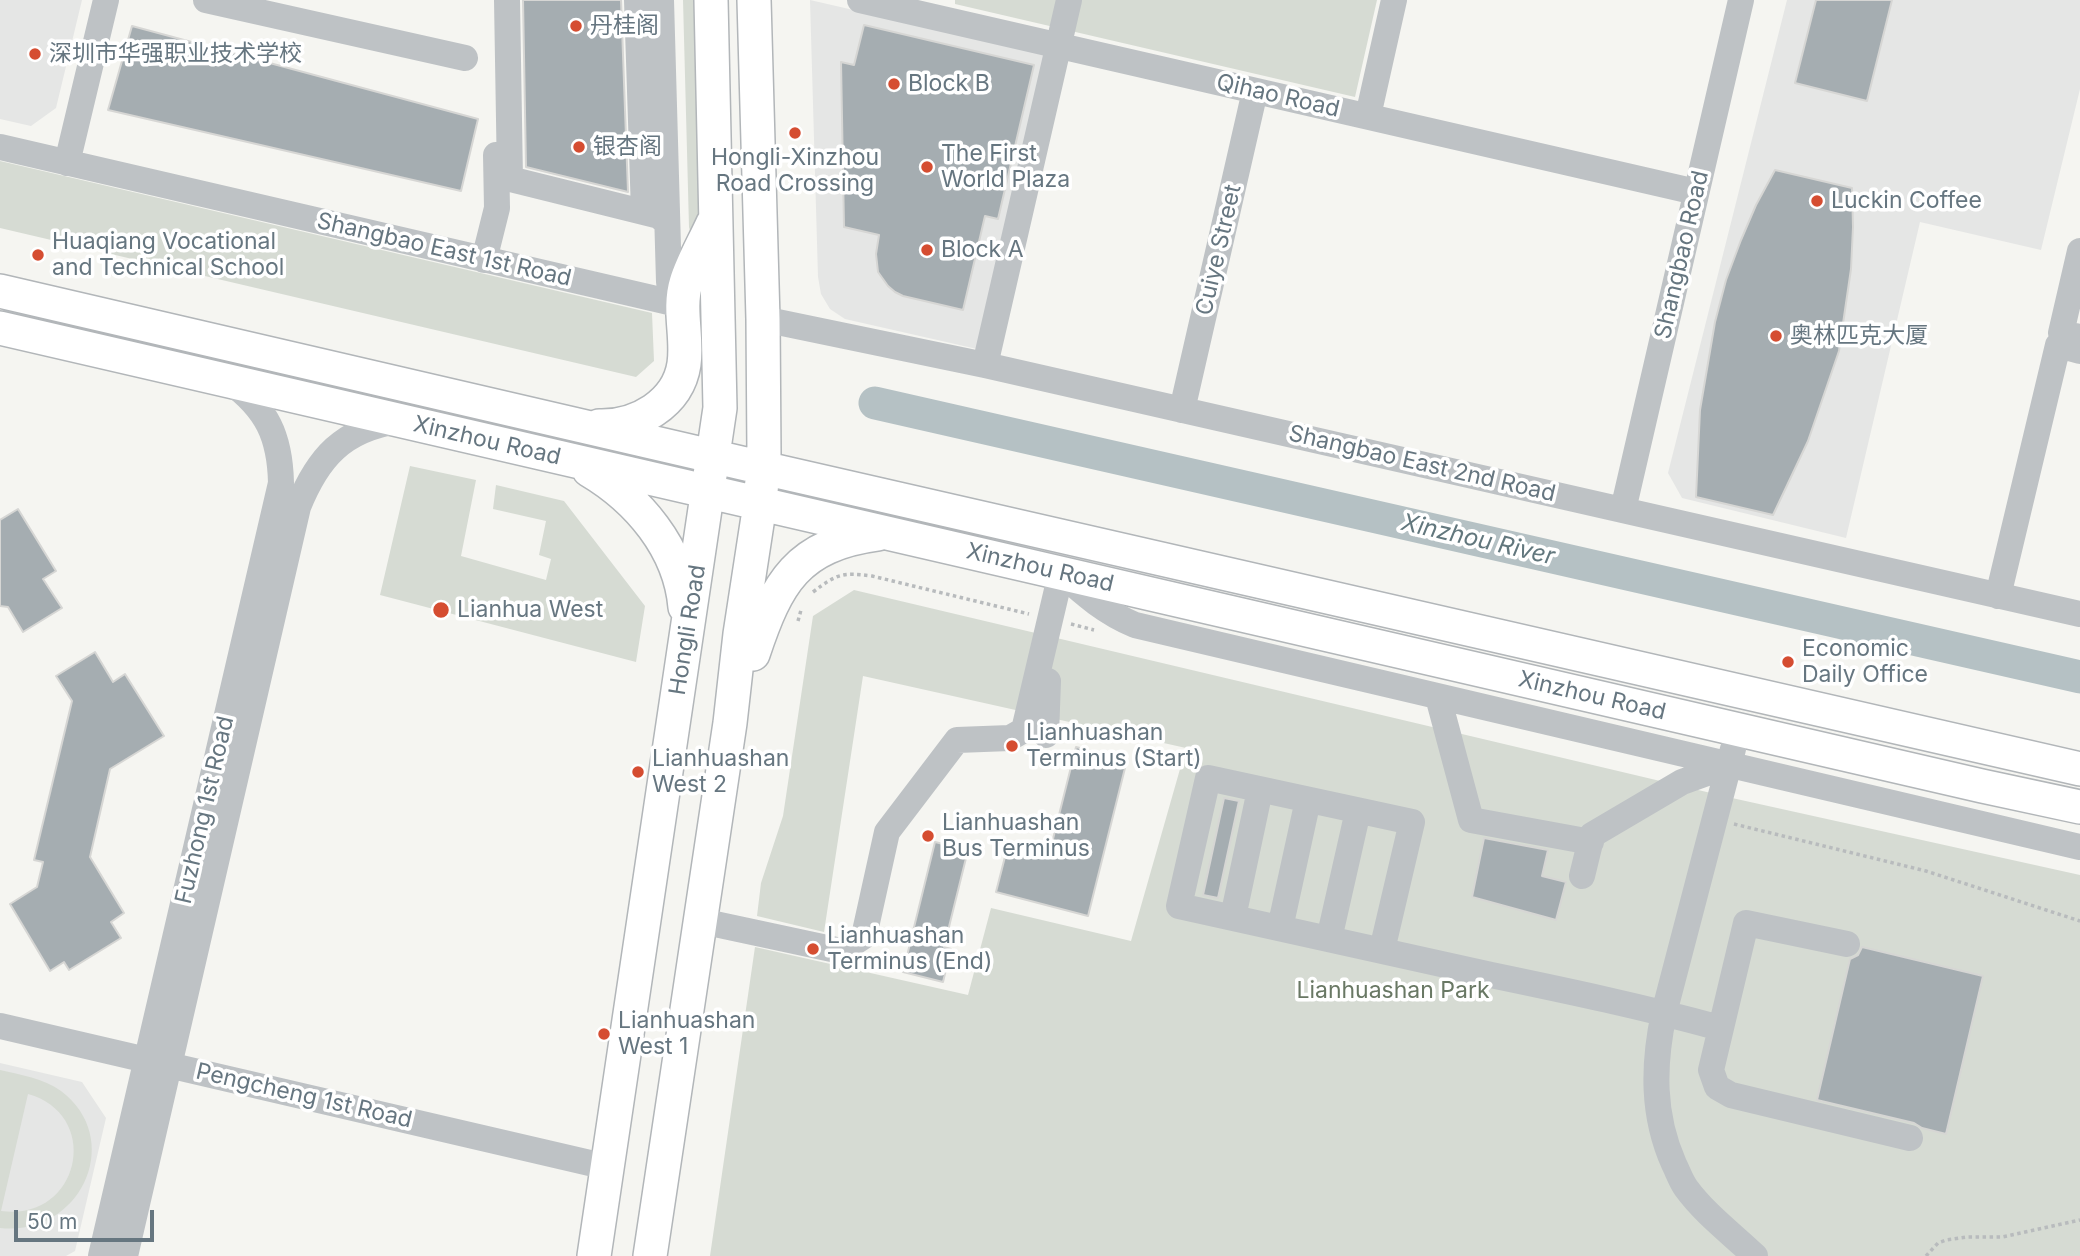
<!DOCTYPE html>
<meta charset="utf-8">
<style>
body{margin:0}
#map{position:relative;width:2080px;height:1256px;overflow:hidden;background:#f5f5f1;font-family:Inter,sans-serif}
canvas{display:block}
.scale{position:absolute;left:14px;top:1210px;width:140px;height:32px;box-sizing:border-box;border:4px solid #667680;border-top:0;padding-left:9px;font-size:21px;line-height:24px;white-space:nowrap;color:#667680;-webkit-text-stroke:5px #fff;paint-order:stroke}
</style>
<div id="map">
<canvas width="2080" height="1256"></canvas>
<div class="scale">50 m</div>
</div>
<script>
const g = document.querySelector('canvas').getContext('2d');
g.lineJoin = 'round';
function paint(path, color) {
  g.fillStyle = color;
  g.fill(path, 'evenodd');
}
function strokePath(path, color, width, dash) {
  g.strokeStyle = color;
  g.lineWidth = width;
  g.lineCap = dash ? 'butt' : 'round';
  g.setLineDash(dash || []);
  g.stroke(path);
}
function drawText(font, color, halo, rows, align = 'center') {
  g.font = font + ' Inter,"Noto Sans SC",sans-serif';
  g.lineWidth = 7;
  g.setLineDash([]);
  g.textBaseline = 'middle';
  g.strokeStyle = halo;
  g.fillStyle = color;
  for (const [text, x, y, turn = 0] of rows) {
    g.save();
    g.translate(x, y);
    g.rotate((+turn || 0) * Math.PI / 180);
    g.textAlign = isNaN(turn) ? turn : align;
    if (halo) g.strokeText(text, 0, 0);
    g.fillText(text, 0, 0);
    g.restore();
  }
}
const built = new Path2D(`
 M0,0H82L56,108L31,126L0,119Z
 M810,0L1045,54L977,349L845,319L830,309L821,294L818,277Z
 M1787,0H2080V89L2041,250L1920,222L1846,538L1682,498L1668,473Z
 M0,1063L82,1082L106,1118L75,1251L66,1256H0Z`);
const green = new Path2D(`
 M683,0H705L710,185L692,238L689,227Z
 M955,0H1377L1355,97L955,4Z
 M0,161L652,313L654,361L636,377L0,228Z
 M410,466L476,480L461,556L546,580L551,559L539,555L546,521L493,509L496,485L564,501L645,606L636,662L380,595Z
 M854,590L1732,798L2080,875V1256H710L755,947L968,995L991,908L1131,941L1186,748L863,676L824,932L757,916L761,883L783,816L813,616Z
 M0,1070C21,1075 43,1078 61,1091C126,1140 80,1237 0,1228ZM28,1094C103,1115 80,1222 1,1211Z`);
const river = new Path2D(`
 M875,403L2080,677`);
const building = new Path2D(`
 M523,0H621L628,192L526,167Z
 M1816,0H1892L1867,101L1795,83Z
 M864,25L1034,65L998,219L985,216L963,310L903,296L895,292L888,286L878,272L876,254L879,235L844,227L841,62L854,65Z
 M132,26L478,119L461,191L108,110Z
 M1775,170L1852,188L1853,227L1851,269L1839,351L1808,441L1773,515L1696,497L1700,410L1715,322L1726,280L1741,240L1756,205Z
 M18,509L56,571L43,579L62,608L23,632L8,607L0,606V520Z
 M95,652L113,682L125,674L164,736L110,769L90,857L124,913L111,922L121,938L69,970L64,962L50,971L10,904L37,887L43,862L34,860L72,701L56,676Z
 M1076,747L1127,760L1088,916L996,892L1008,845L1049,855Z
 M1224,798L1239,801L1218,898L1203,895Z
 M1484,838L1548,850L1542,876L1566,882L1556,920L1472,897Z
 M935,842L968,850L944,947L951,949L943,982L903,972Z
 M1862,947L1983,976L1946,1134L1922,1128L1914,1123L1817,1100L1850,959L1858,955Z`);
const path = new Path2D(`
 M813,592C837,574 842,572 872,576L1029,614
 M798,621L801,610
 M1071,624L1094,630
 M1734,824L1926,871L2080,921
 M1926,1256L1938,1243L1946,1240L1967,1237H2002L2080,1220`);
const minor = new Path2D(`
 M206,0L465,58
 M507,0L510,179L659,216L667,223
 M637,0L644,212
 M661,0L669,282L686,283
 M860,0L1696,192
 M1368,116L1394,0
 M0,147L669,302L683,309
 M67,163L106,0
 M2080,251L2061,333L2080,337
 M484,260L497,208L496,155
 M763,319L985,365L2080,614
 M985,365L1069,0
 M1182,410L1255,91
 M1623,510L1741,0
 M1998,596L2058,345L2080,351
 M1438,697L1471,820L1591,842
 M1046,735L1048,681
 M1733,749L1664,1013C1653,1065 1652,1115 1674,1164C1678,1172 1681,1181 1686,1188C1705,1214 1732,1234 1755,1256
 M1582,876L1592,835L1682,782L1729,765
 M1233,917L1260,790
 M701,921L841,951L864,936L887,832L957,740L1010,738L1024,730L1061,573C1085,595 1106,613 1135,625L2080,847
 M1280,928L1308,800
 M1329,939L1358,811
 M1847,944L1746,923L1711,1070L1717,1087L1731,1095L1910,1138
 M1382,950L1412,822L1208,778L1179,906C1283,929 1387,952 1491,975C1568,991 1644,1007 1720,1028
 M0,1026L607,1167
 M101,1256L281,483C280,436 267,409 229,381
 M125,1256L298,507C318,457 343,430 397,421`);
const major = new Path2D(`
 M0,291L763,468L2080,769
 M0,328L1982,786L2080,807
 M599,426C637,427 678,404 684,364C688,338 678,309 686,283C692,263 704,243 713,223
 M589,470C638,499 680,548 685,607
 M753,654C777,582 797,545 878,534
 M594,1256L720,408L711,0
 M650,1256L730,723L740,634L760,504L764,456L763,319L754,0`);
const markers = [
 [576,26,7,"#d54d31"],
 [35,54,7,"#d54d31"],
 [894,84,7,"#d54d31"],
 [795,133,7,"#d54d31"],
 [579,147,7,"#d54d31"],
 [927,167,7,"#d54d31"],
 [1817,201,7,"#d54d31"],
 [927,250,7,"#d54d31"],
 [38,255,7,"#d54d31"],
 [1776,336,7,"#d54d31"],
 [441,610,9,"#d54d31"],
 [1788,662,7,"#d54d31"],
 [1012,746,7,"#d54d31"],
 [638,772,7,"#d54d31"],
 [928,836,7,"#d54d31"],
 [813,949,7,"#d54d31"],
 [604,1034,7,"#d54d31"]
];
const poiNames = [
 ["丹桂阁",590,26],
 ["深圳市华强职业技术学校",49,54],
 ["Block B",908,84],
 ["银杏阁",593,147],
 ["The First",941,154],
 ["World Plaza",941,180],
 ["Hongli-Xinzhou",795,158,"center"],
 ["Road Crossing",795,184,"center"],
 ["Luckin Coffee",1831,201],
 ["Huaqiang Vocational",52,242],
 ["and Technical School",52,268],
 ["Block A",941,250],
 ["奥林匹克大厦",1790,336],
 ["Lianhua West",457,610],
 ["Economic",1802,649],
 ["Daily Office",1802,675],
 ["Lianhuashan",1026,733],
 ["Terminus (Start)",1026,759],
 ["Lianhuashan",652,759],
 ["West 2",652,785],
 ["Lianhuashan",942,823],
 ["Bus Terminus",942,849],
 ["Lianhuashan",827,936],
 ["Terminus (End)",827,962],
 ["Lianhuashan",618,1021],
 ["West 1",618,1047]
];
const streetNames = [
 ["Qihao Road",1278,96,13],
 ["Shangbao East 1st Road",444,250,13],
 ["Cuiye Street",1219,250,-77],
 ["Shangbao Road",1682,255,-77],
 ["Xinzhou Road",487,441,13],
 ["Shangbao East 2nd Road",1422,464,13],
 ["Xinzhou Road",1040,568,13],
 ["Hongli Road",688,630,-81],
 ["Xinzhou Road",1592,696,13],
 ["Fuzhong 1st Road",205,810,-77],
 ["Pengcheng 1st Road",304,1096,13]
];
const parkNames = [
 ["Lianhuashan Park",1393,991]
];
const waterNames = [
 ["Xinzhou River",1478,540,13]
];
paint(built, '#e5e6e5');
paint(green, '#d6dbd3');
strokePath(river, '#b5c1c4', 33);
paint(building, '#a5adb1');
strokePath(building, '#d6d6d4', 2);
strokePath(major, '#b2b6b9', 36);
strokePath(path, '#b8bbbd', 3.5, [3.5, 3.5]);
strokePath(minor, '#bec2c5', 26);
strokePath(major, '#fff', 33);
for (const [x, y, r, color] of markers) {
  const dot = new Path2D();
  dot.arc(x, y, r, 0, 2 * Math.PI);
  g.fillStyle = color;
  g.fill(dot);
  strokePath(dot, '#fff', 2.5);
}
drawText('23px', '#667680', '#fff', poiNames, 'left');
drawText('23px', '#667680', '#fff', streetNames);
drawText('23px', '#697864', '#fff', parkNames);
drawText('italic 24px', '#62777d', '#fff', waterNames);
</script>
